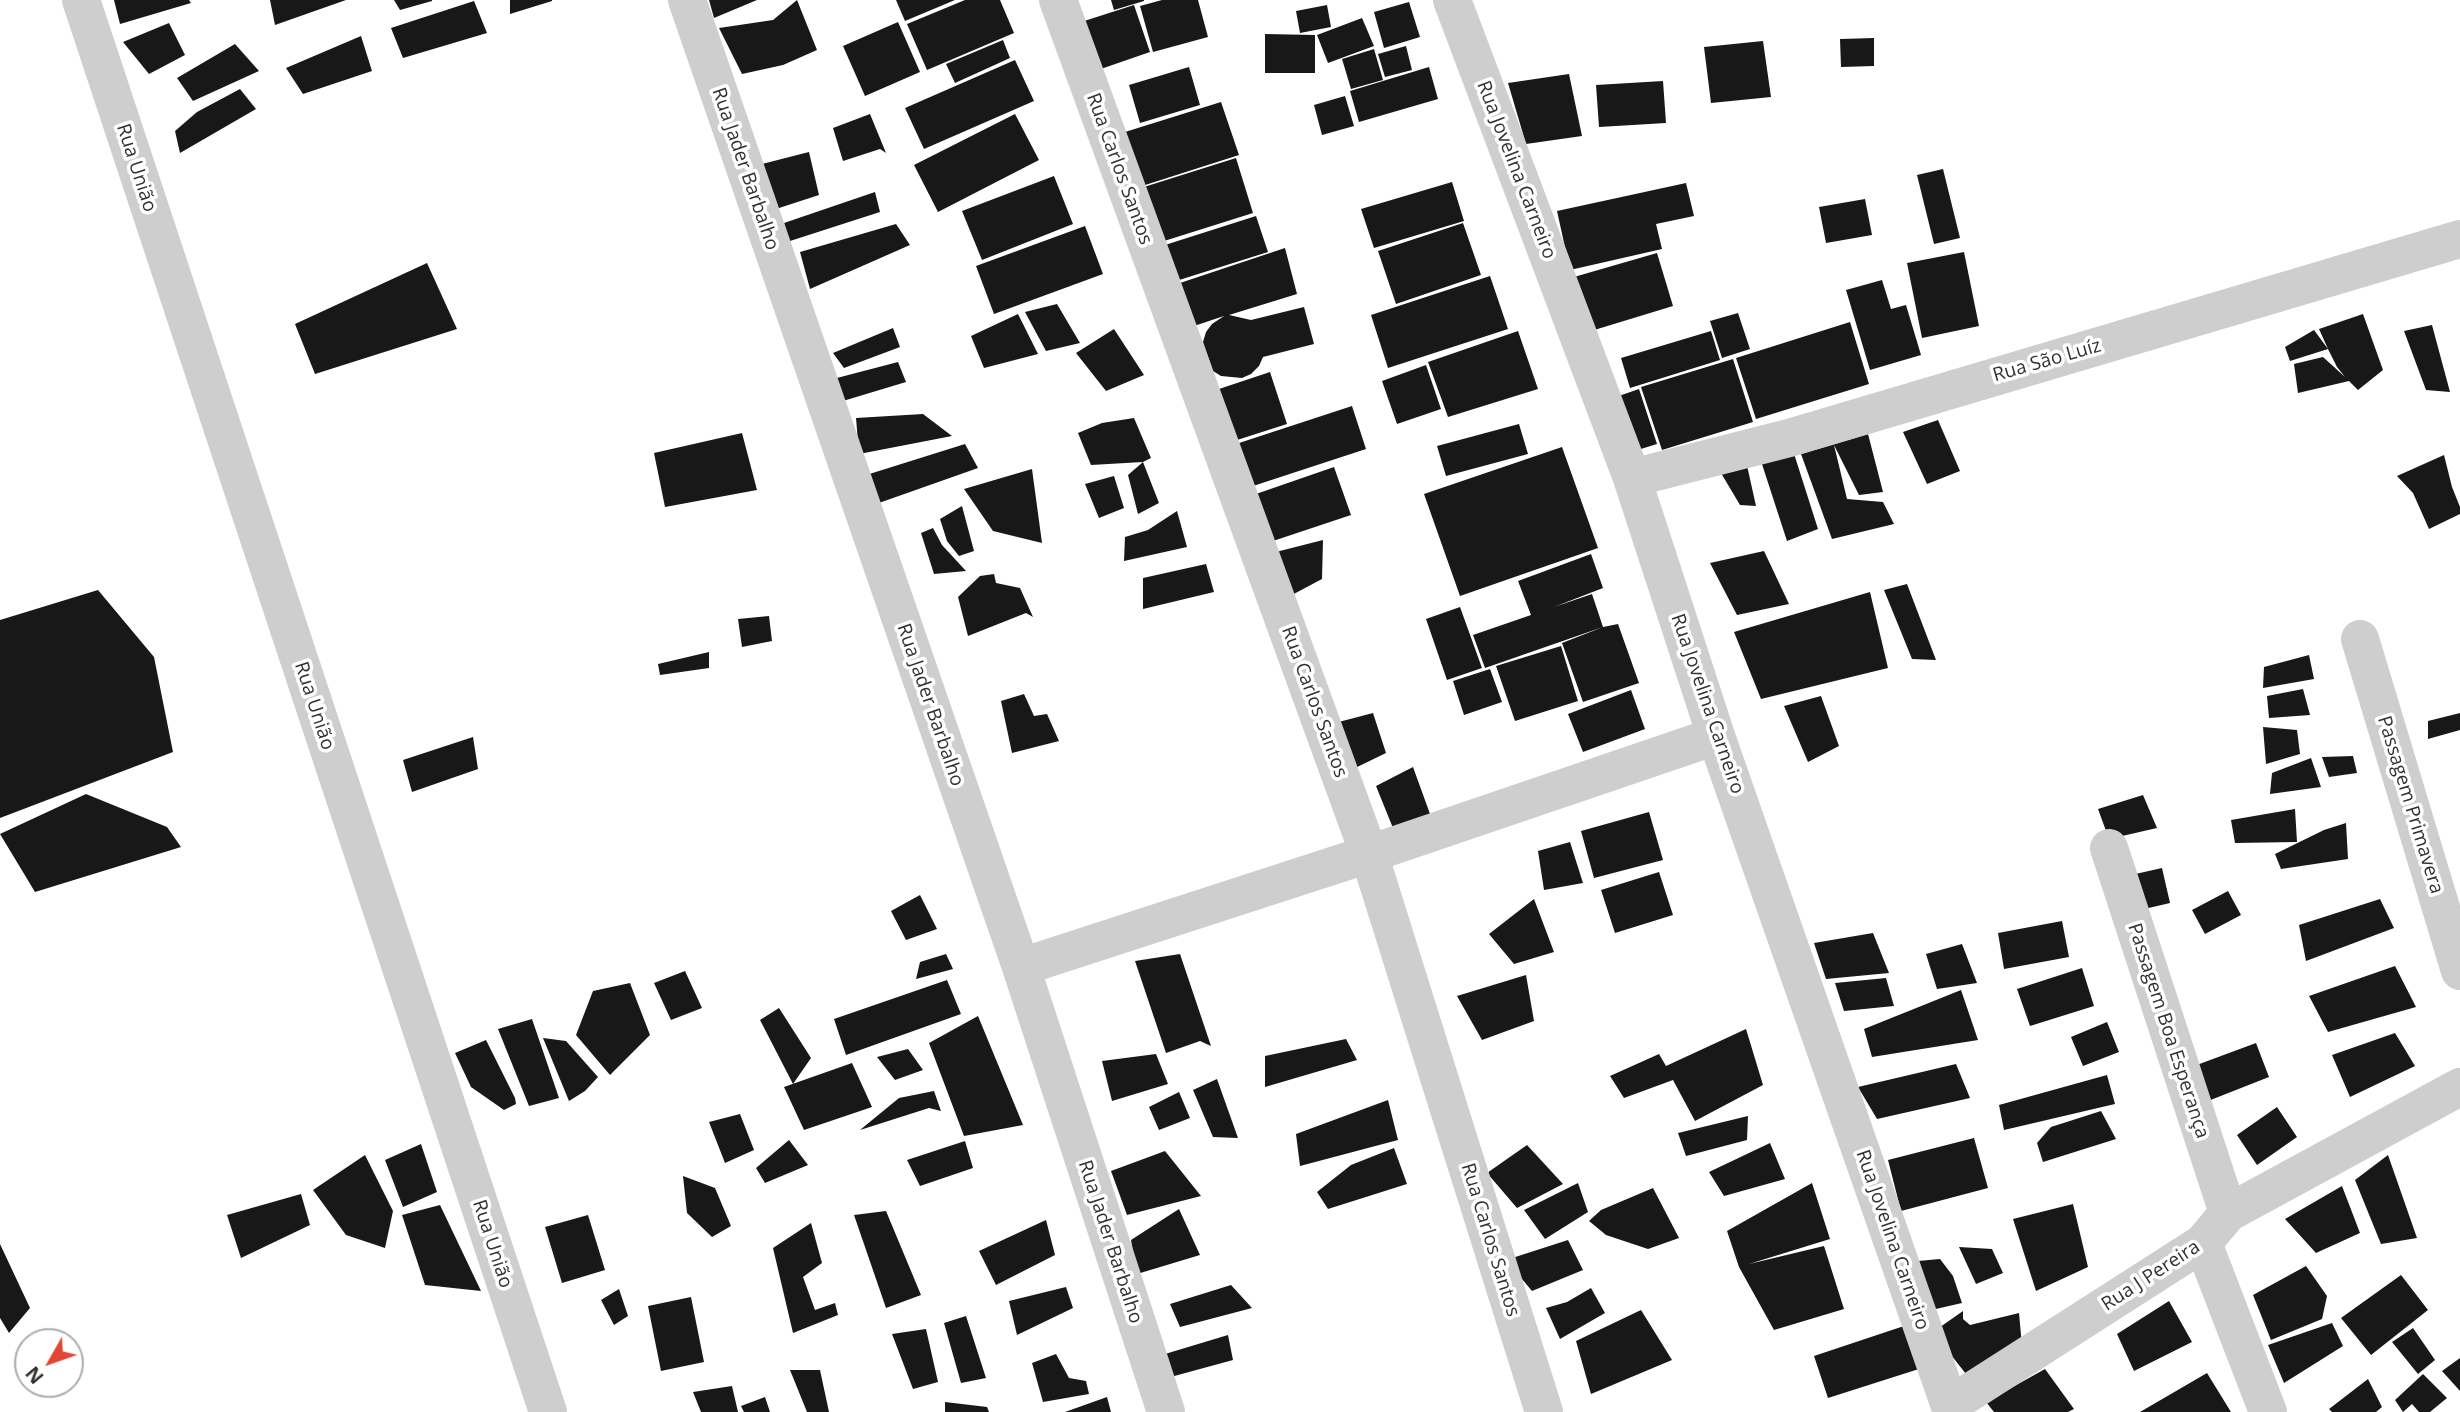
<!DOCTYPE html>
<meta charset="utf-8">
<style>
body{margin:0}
#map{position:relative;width:2460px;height:1412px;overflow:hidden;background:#fff;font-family:"Open Sans",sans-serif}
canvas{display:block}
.north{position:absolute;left:14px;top:1328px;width:70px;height:70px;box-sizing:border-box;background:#fff;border:2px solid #adadad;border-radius:50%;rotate:230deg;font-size:19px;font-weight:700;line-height:28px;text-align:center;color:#313131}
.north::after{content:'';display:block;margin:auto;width:24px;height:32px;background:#e44636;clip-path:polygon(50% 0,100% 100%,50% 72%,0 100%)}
</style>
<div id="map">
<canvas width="2460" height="1412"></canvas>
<div class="north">N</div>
</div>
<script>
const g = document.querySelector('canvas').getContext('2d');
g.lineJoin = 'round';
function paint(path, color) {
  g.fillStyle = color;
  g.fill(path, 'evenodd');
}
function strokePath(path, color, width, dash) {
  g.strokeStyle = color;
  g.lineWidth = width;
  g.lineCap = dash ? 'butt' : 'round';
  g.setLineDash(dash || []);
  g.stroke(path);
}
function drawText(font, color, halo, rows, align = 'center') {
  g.font = font + ' "Open Sans",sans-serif';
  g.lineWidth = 7;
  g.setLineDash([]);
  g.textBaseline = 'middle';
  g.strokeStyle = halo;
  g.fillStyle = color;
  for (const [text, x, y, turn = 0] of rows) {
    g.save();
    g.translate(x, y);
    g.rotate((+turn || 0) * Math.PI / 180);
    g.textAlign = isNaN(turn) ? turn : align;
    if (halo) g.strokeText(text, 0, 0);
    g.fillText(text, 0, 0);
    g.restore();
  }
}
const building = new Path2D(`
 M114,0H189L191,3L120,24Z
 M270,0H346L275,25Z
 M394,0H432V1L400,10Z
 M510,0H552V1L510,14Z
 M709,0H757L714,18Z
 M797,0L817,50L783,65L742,74L719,28L773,20Z
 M896,0H955L905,21Z
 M965,0H1000L1014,33L927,70L907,24Z
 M1111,0H1144V1L1114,10Z
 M1162,0H1198L1208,37L1153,52L1140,6Z
 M474,1L487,33L403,58L391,28Z
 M1409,2L1420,37L1384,48L1374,12Z
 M1134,5L1150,52L1095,71L1078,23Z
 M1327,5L1331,27L1300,33L1296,11Z
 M1362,18L1374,46L1328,63L1317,35Z
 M898,22L920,72L865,96L843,46Z
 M169,23L185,55L149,74L123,42Z
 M1265,34L1315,35V73H1265Z
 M361,36L372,71L303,94L286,68Z
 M1874,38V66L1841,67L1840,39Z
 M1003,40L1010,58L955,83L946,64Z
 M1763,41L1771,97L1711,103L1704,47Z
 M235,44L259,71L193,101L177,78Z
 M1406,46L1412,70L1385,77L1378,54Z
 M1374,49L1383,80L1351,89L1342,59Z
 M1015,60L1034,101L924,149L905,108Z
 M1189,67L1200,105L1140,123L1129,85Z
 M1429,67L1438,99L1359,122L1350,91Z
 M1569,74L1582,136L1526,144L1508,83Z
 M1663,81L1666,123L1599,127L1596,85Z
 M240,89L256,109L180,153L175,131L197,112Z
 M1345,96L1354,126L1322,135L1314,105Z
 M1221,102L1239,155L1142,186L1125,132Z
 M870,114L886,153L880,149L843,161L833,128Z
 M1015,114L1039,160L938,212L914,165Z
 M809,152L819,195L776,209L762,164Z
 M1236,158L1253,213L1161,242L1144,187Z
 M1943,169L1960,238L1934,244L1917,175Z
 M1054,176L1073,224L982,260L962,211Z
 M1452,182L1464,221L1374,248L1361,209Z
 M1686,183L1694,216L1656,224L1662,249L1570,270L1557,211Z
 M875,192L880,212L790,241L784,223Z
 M1865,199L1872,235L1826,243L1819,207Z
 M1256,216L1268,252L1176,281L1165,245Z
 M1463,223L1481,275L1396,304L1378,251Z
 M896,224L910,245L810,289L800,252Z
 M1085,226L1103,274L994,314L976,266Z
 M1285,248L1297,294L1229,315L1251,320L1304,307L1314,344L1263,357L1259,366L1251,374L1242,378L1221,376L1213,371L1203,342L1206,332L1212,324L1224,316L1194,326L1177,284Z
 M1964,252L1979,326L1922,338L1907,263Z
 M1657,253L1673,306L1591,331L1574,277Z
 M427,263L457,329L315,374L295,324Z
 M1490,276L1508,329L1388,368L1371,315Z
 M1882,280L1891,309L1906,305L1921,355L1870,370L1846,290Z
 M1057,304L1080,343L1046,351L1025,312Z
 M1738,313L1750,349L1722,358L1710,321Z
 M1018,314L1038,354L984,368L971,336Z
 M2363,314L2383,370L2358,390L2349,381L2298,393L2294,364L2323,357L2345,377L2337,367L2328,349L2290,361L2285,347L2314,330L2328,349L2319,329Z
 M1850,322L1869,384L1756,419L1736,358Z
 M2432,325L2450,392L2426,390L2404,331Z
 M893,328L900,347L844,368L833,353Z
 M1114,329L1144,375L1106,391L1076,353Z
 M1518,331L1538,389L1448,417L1428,362Z
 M1711,331L1720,360L1630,388L1621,358Z
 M1733,359L1753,422L1662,450L1641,387Z
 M898,362L906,382L833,404V379Z
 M1426,365L1441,409L1397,424L1382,381Z
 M1270,372L1287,424L1234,441L1216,390Z
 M1639,389L1657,444L1631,452L1613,398Z
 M1352,406L1366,449L1250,487L1236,444Z
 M923,414L952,436L859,454L856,418Z
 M1134,418L1151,458L1143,462L1159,503L1138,514L1128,475L1143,462L1091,465L1078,433L1102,423Z
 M1938,420L1960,471L1927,484L1903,432Z
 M1519,424L1528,454L1446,476L1437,446Z
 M742,433L757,490L665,507L654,453Z
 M1868,434L1883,492L1859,495L1834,445L1847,499L1883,502L1894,524L1832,539L1801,454Z
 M1789,438L1818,529L1787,541L1760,458Z
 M965,444L978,468L876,504L863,476Z
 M1562,447L1598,548L1460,596L1424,494Z
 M2444,455L2452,487L2460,507V514L2429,529L2413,493L2397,476Z
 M1746,461L1756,506L1740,505L1718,468Z
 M1334,467L1351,515L1273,541L1256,494Z
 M1032,469L1042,543L993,531L964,489Z
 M1114,476L1124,508L1099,518L1085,484Z
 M962,506L974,551L959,556L947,541L940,519Z
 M1177,511L1187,547L1124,561L1125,537L1148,530Z
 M933,528L942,545L966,571L934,574L921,533Z
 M1323,540L1322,579L1290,596L1272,553Z
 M1764,551L1789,604L1737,615L1710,563Z
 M1591,554L1603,588L1554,607L1592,594L1603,627L1618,624L1639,683L1583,702L1562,643L1603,627L1485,668L1473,635L1531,615L1518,581Z
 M1206,564L1214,592L1143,609V578Z
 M994,574L996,583L1020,588L1033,617L1026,613L968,636L958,597L980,576Z
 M1907,584L1936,660L1912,659L1884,590Z
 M98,590L154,657L173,752L0,818V620Z
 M1870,592L1888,668L1761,699L1734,632Z
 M1460,607L1482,668L1447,680L1426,619Z
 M769,616L772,641L742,647L738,619Z
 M1561,646L1578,701L1515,721L1496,666Z
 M709,652V668L660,675L658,664Z
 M2309,655L2314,679L2263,688L2264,667Z
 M1490,669L1502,702L1464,715L1453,681Z
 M2303,689L2310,715L2269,718L2267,696Z
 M1631,690L1645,729L1583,752L1568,714Z
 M1024,694L1034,716L1047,714L1059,741L1012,753L1001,701Z
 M1821,696L1839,746L1808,762L1784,706Z
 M1373,713L1386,753L1351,770L1331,724Z
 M2460,713V730L2428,739V721Z
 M2263,727L2297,730L2300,754L2266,764Z
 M473,737L478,769L412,792L403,760Z
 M2353,756L2357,773L2329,777L2322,757Z
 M2311,758L2321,787L2270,794L2272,773Z
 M1413,767L1434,825L1397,838L1376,786Z
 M86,794L167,827L181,847L35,892L0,834Z
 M2143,795L2157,828L2109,839L2098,809Z
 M2295,809L2297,842L2235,843L2231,820Z
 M1649,812L1663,860L1594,878L1581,831Z
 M2346,823L2348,859L2281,869L2275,854L2324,830Z
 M1570,842L1583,883L1544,890L1538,851Z
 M2162,868L2170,903L2140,910L2131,875Z
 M1659,872L1673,915L1615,933L1601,890Z
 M2228,891L2241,915L2205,934L2192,910Z
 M920,895L937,929L906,940L891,911Z
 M1534,899L1554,952L1514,964L1489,934Z
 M2380,899L2394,928L2306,961L2299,925Z
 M2062,921L2069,957L2004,969L1998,933Z
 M1873,933L1889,973L1826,979L1814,943Z
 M1962,944L1977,983L1937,989L1926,954Z
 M946,954L953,969L916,979L920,962Z
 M1180,954L1211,1046L1200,1041L1166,1053L1135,961Z
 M2395,966L2416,1007L2328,1032L2309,996Z
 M2082,968L2094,1006L2030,1026L2017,989Z
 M685,971L702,1008L671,1020L654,983Z
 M1526,975L1534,1021L1482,1040L1457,996Z
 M1886,978L1894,1006L1844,1011L1835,983Z
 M947,980L961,1014L846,1055L834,1019Z
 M630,983L650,1035L610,1075L576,1035L593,991Z
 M1961,990L1978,1040L1872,1057L1864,1029Z
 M779,1008L811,1058L793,1084L760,1020Z
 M978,1016L1023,1125L964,1136L929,1043Z
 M532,1019L559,1098L529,1106L498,1029Z
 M2107,1022L2119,1052L2083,1066L2071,1037Z
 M1746,1029L1763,1085L1695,1121L1673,1080L1624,1098L1610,1076L1659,1054L1666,1066Z
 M2395,1033L2415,1066L2350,1097L2332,1055Z
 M543,1038L566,1041L598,1077L585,1091L569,1101Z
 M1346,1039L1357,1060L1265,1087V1056Z
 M486,1040L515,1098L516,1104L504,1110L471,1087L455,1053Z
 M2256,1043L2269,1077L2208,1101L2194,1066Z
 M908,1049L923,1070L895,1080L877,1057Z
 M1156,1054L1168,1084L1112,1101L1102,1061Z
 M852,1063L872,1107L804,1130L784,1087Z
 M1956,1064L1970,1098L1877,1119L1858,1087Z
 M2107,1075L2115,1104L2004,1130L1999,1105Z
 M1217,1079L1238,1138L1213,1137L1193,1090Z
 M934,1091L941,1111L929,1108L860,1130L899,1098Z
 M1179,1092L1190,1118L1159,1130L1149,1107Z
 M1388,1100L1398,1140L1300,1166L1296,1134Z
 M2277,1107L2297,1137L2257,1165L2237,1135Z
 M2101,1111L2116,1139L2043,1162L2037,1143L2051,1127Z
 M740,1114L754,1150L725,1163L709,1122Z
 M1748,1116L1747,1140L1686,1156L1678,1133Z
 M1974,1138L1988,1188L1901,1211L1888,1160Z
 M789,1140L808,1165L765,1183L756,1168Z
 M965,1141L973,1168L920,1186L907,1160Z
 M1770,1143L1785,1179L1724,1196L1709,1172Z
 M421,1144L437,1192L403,1207L385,1160Z
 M1527,1145L1563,1184L1517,1208L1487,1173Z
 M1394,1148L1407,1184L1328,1209L1317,1192L1351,1165Z
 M1165,1151L1201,1196L1127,1215L1111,1171Z
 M365,1155L393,1211L385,1248L346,1235L313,1190Z
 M2388,1155L2417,1238L2381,1244L2355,1180Z
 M683,1176L715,1188L731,1226L712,1237L687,1213Z
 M1578,1183L1588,1212L1545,1239L1524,1210Z
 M1812,1183L1830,1239L1749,1264L1824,1246L1844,1309L1774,1330L1739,1267L1727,1231Z
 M2342,1186L2360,1233L2316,1253L2285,1219Z
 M1653,1188L1679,1238L1648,1249L1606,1235L1589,1221L1601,1210Z
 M301,1194L310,1225L241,1258L227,1215Z
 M2073,1204L2088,1267L2036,1291L2013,1219Z
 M440,1205L481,1291L425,1285L402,1215Z
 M1179,1209L1200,1255L1137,1274L1131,1240Z
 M886,1211L921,1295L886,1308L854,1215Z
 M588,1215L605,1270L562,1283L545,1227Z
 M1046,1220L1055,1255L996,1285L979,1251Z
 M811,1223L822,1263L803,1277L815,1310L835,1303L838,1315L793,1333L773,1248Z
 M1568,1240L1583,1270L1532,1291L1506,1260Z
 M0,1244L30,1308L9,1333L0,1318Z
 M1959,1247L1992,1249L2003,1273L1976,1284Z
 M1940,1259L1953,1276L1962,1303L1927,1311L1918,1261Z
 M2306,1266L2327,1296L2322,1319L2271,1340L2253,1295Z
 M2401,1275L2428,1310L2371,1355L2341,1318Z
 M1231,1285L1252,1308L1180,1327L1170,1304Z
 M1066,1287L1073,1308L1017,1335L1009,1301Z
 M1591,1288L1605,1313L1560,1339L1546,1308L1567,1302Z
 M619,1289L628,1316L614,1325L601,1300Z
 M691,1297L704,1362L661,1371L648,1306Z
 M2169,1301L2192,1342L2134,1371L2117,1334Z
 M1641,1310L1672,1360L1591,1394L1576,1341Z
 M1963,1311V1319L1970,1325L2019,1313L2022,1346L1966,1374L1933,1332Z
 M966,1316L986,1378L961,1383L944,1323Z
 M2332,1323L2343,1346L2284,1383L2268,1345Z
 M1907,1325L1922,1368L1828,1398L1814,1356Z
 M2413,1328L2435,1360L2418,1374L2392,1342Z
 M926,1329L938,1382L913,1389L892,1334Z
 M1228,1335L1233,1360L1167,1378L1165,1354Z
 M1056,1354L1069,1378L1086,1381L1089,1394L1043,1402L1032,1363Z
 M2460,1358V1391L2442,1371Z
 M2045,1369L2074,1409L2068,1412H1994L1986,1402Z
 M790,1370H820L829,1412H807Z
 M2207,1373L2231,1412H2140Z
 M2423,1374L2447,1398L2430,1412H2419L2412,1404L2403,1412L2395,1400Z
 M2368,1379L2382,1407L2376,1412H2332L2329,1409Z
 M732,1386L738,1412H701L693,1392Z
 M765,1397L770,1412H744L741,1406Z
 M1107,1397L1111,1412H1065Z
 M945,1402L987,1407L989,1412H945Z`);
const minor = new Path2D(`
 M81,0L548,1412
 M687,0L1021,967L1166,1412
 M1058,0L1369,854L1544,1412
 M1452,0L1632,478L1716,736L1952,1412
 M1632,478L1789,438L2460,239
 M2360,639L2460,971
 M2109,848L2228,1213
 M1021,967L1369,854L1716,736
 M2203,1243L2268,1412
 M1950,1405L2203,1243L2228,1213L2460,1087`);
const streetNames = [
 ["Rua União",136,168,72],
 ["Rua Jader Barbalho",745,169,71],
 ["Rua Carlos Santos",1119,169,70],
 ["Rua Jovelina Carneiro",1516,170,69],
 ["Rua São Luíz",2047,361,-16],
 ["Rua Carlos Santos",1314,702,70],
 ["Rua Jovelina Carneiro",1707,704,71],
 ["Rua Jader Barbalho",930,705,71],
 ["Rua União",314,706,72],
 ["Passagem Primavera",2410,805,73],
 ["Passagem Boa Esperança",2168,1031,72],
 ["Rua Carlos Santos",1490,1240,73],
 ["Rua Jovelina Carneiro",1892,1240,71],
 ["Rua Jader Barbalho",1110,1242,72],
 ["Rua União",492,1244,72],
 ["Rua J Pereira",2151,1276,-33]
];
paint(building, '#181818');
strokePath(minor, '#cecece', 38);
drawText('19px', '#313131', '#fff', streetNames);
</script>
